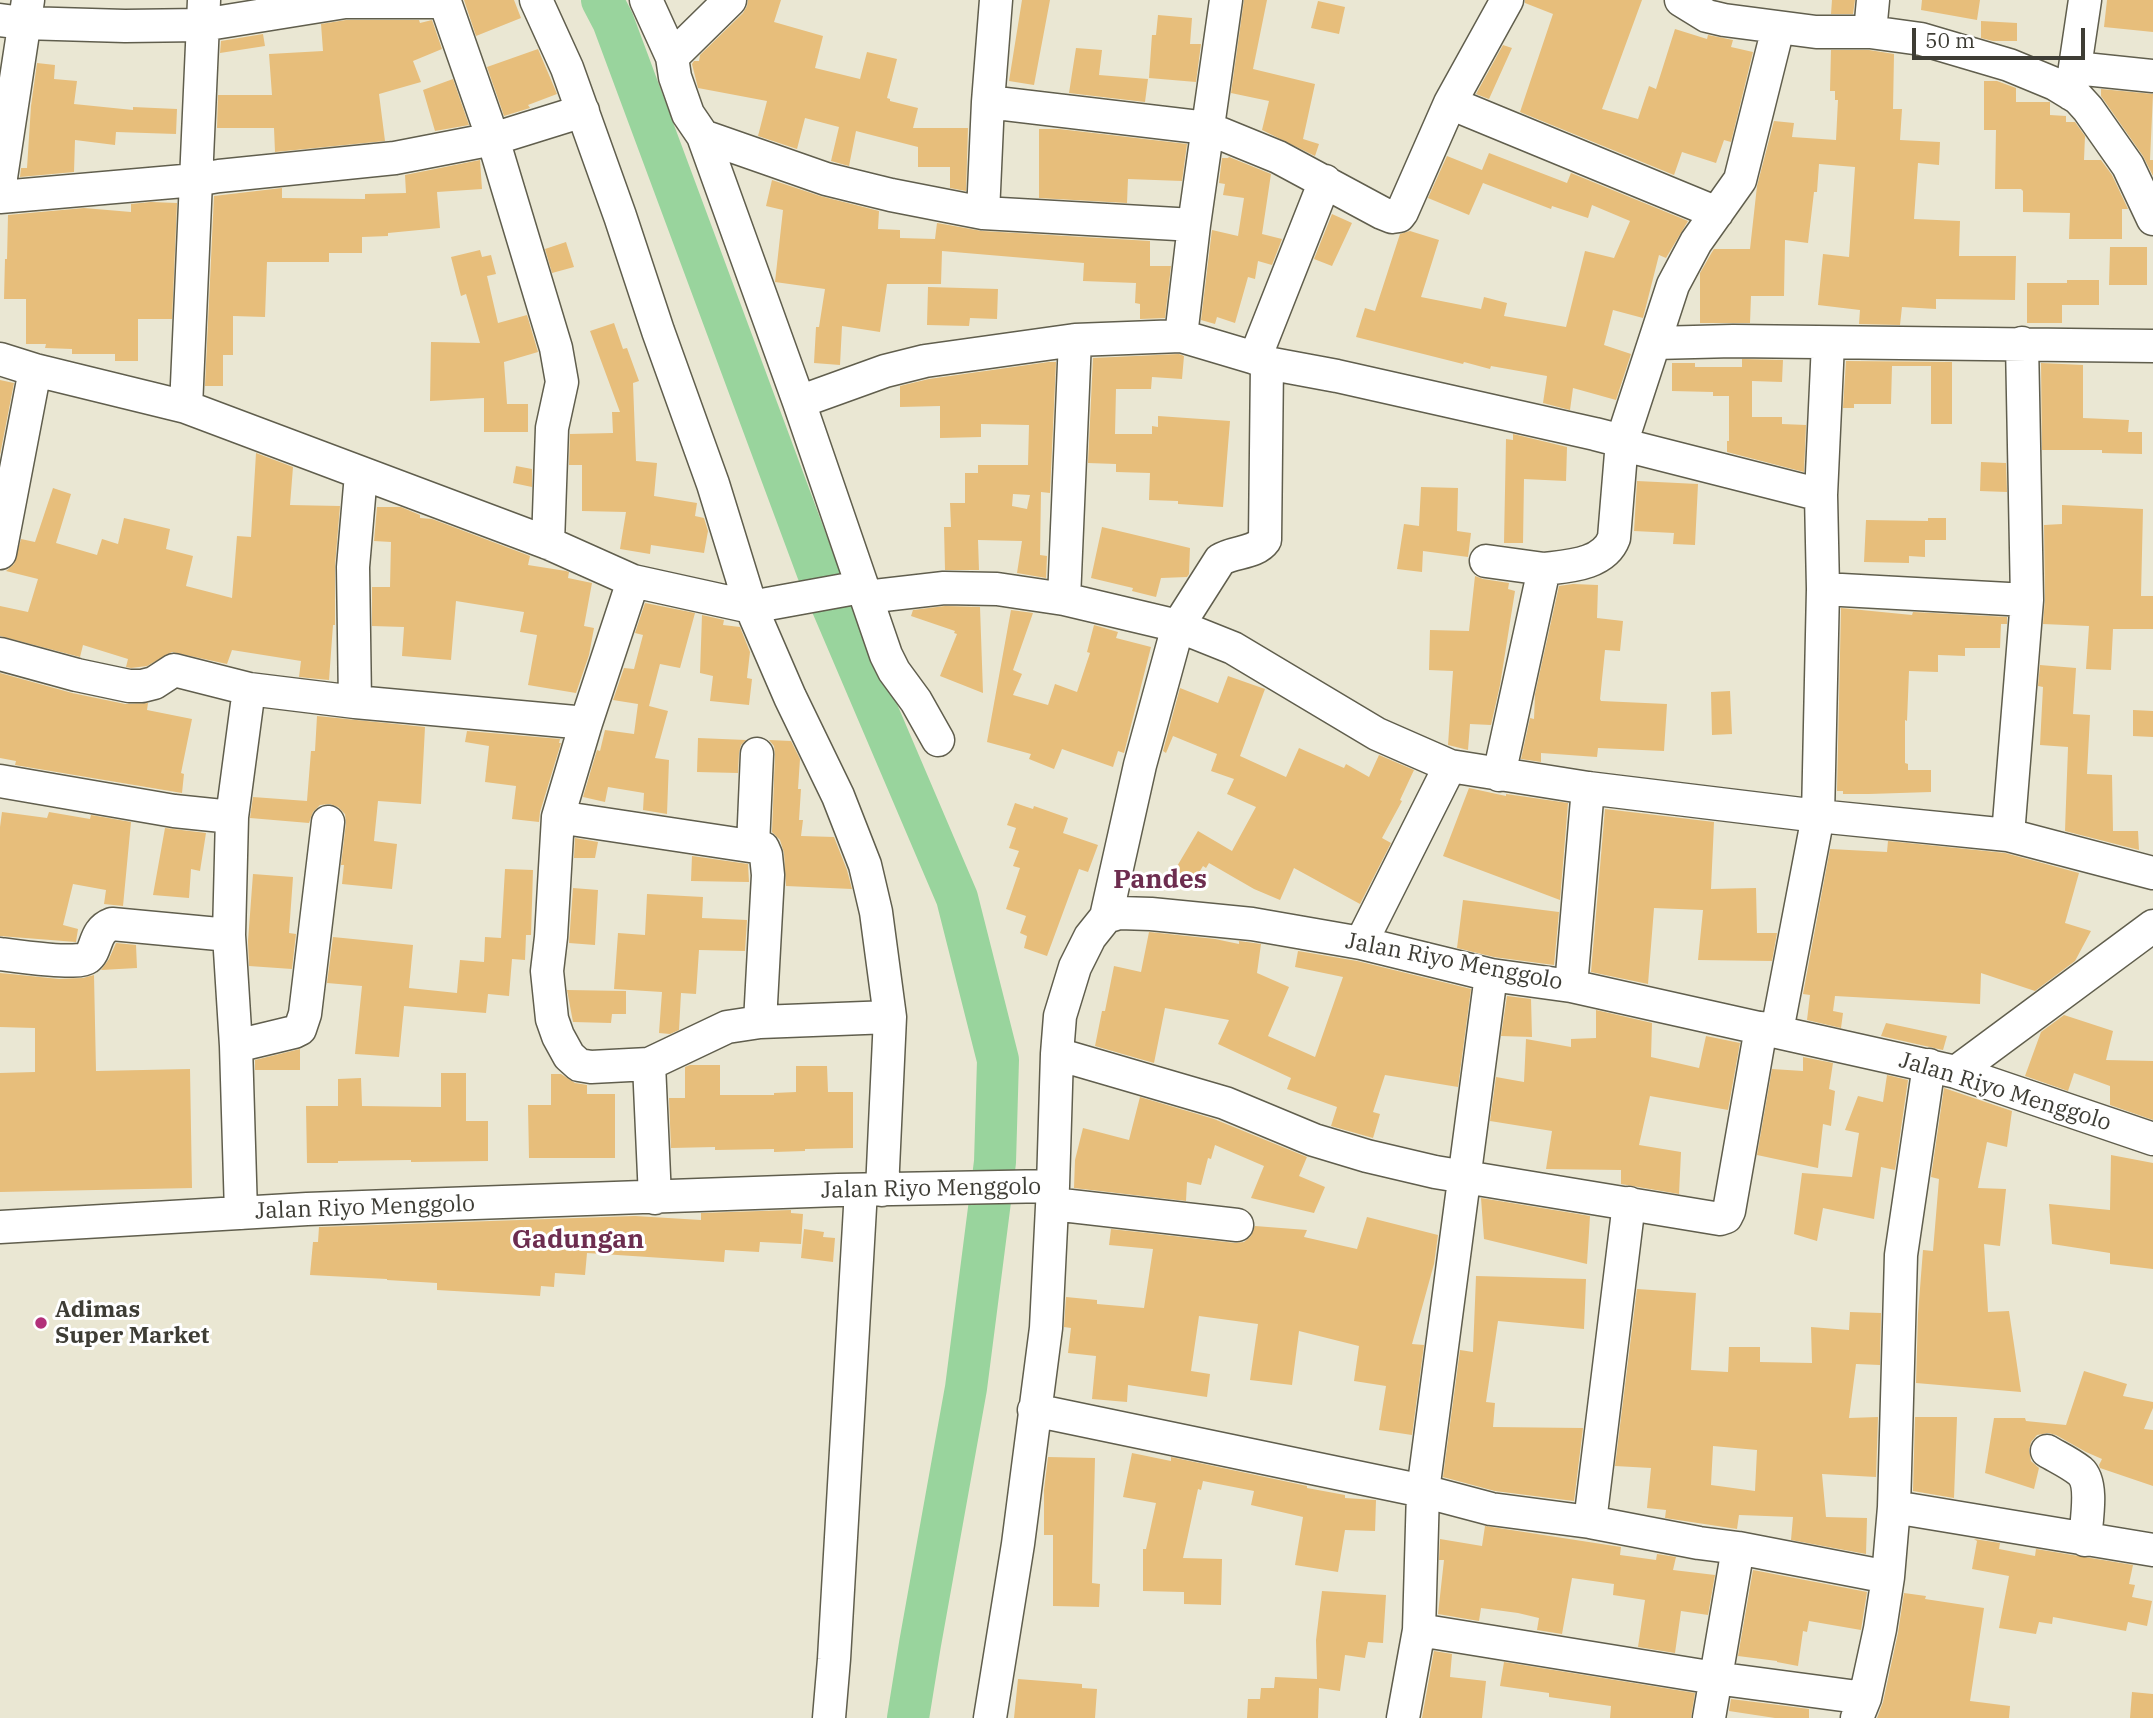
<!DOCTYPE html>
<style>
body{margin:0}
#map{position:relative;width:2153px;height:1718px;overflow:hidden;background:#eae7d3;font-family:"IBM Plex Serif",serif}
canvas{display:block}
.scale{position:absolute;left:1912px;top:28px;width:173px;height:32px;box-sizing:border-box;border:4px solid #3e3d35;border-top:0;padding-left:9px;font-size:21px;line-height:24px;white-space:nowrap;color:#3e3d35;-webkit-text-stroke:5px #fff;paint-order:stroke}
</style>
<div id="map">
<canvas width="2153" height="1718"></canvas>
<div class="scale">50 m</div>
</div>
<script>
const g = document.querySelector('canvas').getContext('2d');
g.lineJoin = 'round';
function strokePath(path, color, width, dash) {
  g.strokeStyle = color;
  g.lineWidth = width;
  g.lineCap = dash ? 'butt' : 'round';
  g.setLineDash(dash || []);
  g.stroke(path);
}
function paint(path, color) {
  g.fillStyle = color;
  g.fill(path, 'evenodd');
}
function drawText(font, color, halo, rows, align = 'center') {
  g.font = font + ' "IBM Plex Serif",serif';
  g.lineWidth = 6;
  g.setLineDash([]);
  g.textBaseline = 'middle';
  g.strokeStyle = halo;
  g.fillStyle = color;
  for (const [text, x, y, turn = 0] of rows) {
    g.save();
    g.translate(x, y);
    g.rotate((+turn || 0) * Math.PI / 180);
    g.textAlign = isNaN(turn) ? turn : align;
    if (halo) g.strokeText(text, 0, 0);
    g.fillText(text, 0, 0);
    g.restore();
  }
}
const river = new Path2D(`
 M602,0L613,21L817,570L957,898L998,1060L995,1162L966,1388L920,1644L908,1718`);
const building = new Path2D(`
 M464,0H514L521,18L476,36Z
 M748,0H781L774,22L823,36L815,68L860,79L867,52L897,59L887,98L890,99V101L918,108L913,128H968L966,191L950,188V167H918V147L856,131L849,166L831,161L839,127L805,118L797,149L758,136L767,101L698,88L692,64L694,61H699L700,55L743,13L747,6Z
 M1022,0H1050L1034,85L1009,81Z
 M1244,0H1267L1253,69L1315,84L1303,139L1319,144L1315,156L1262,130L1269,101L1231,93Z
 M1525,0H1642L1602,109L1638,119L1649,86L1656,89L1675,29L1707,39L1708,35L1733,40L1731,47L1753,52L1731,142L1724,140L1716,163L1682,152L1674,175L1520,112L1553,14L1525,3Z
 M1832,0H1855L1853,14H1831Z
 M1922,0H1980L1977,20L1921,10Z
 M2107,0H2153V32L2104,27Z
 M1318,1L1345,7L1339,34L1311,28Z
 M1158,15L1192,18L1190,44H1201L1196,82L1149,78L1152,35H1156Z
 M346,20H419L420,23L432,20L442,49L413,61L421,82L379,94L385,141L275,152L274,128H217L218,95H272L269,54L323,51L321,24Z
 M1981,21L2017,23V41H1993L1981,38Z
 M263,34L265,46L220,53L221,41Z
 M1503,45L1512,48L1489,99L1476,94Z
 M1076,48L1102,50L1099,75L1148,79L1145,102L1069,93Z
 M538,49L557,94L528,105L530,108L504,116L487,67Z
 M1831,50H1869L1894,54L1893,109H1902L1900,140L1940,142L1939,165L1918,163L1914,219L1960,221L1959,256H2016L2015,300L1936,299V309L1902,307L1900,325L1859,324L1860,310L1818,305L1823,254L1849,257L1855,167L1819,164L1817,192H1814L1808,243L1785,240L1784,296H1751L1750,323H1700V273L1712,252L1714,249H1750L1757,186L1774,121L1794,123L1792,137L1836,140L1838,100H1835V91H1830Z
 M37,63L55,65L54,79L77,81L74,104L133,110V107L177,109L176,134L116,132L115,145L75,140L74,172L20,177L21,168H27L31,106Z
 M453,79L469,125L435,131L423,90Z
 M1984,81H1997L2016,88V102H2050V115L2066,116V122H2075L2085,136L2084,160H2101L2112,175L2128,209H2122V239H2069L2070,213L2023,212V191L2021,189H1995L1996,130H1984Z
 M2101,89L2153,94L2150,160H2153V176L2143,156L2101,96Z
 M1039,129H1059L1187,144L1182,181L1128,179L1127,203L1039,198Z
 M1489,153L1567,183L1571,173L1688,221L1666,258L1659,255L1643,318L1613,310L1604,345L1631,354L1616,400L1573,388L1570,410L1543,403L1547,376L1491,366L1490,369L1464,362L1463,364L1356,337L1365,308L1375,311L1400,234L1410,231L1439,240L1421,297L1481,309L1484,297L1507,303L1504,316L1566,327L1585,251L1614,258L1630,221L1592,205L1588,218L1552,206L1551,209L1483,183L1469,215L1428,198L1447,156L1482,170Z
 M1229,157L1271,174L1262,234L1282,239L1272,265L1258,261L1255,279L1248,277L1235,323L1217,317L1215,324L1201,320L1212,230L1238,236L1244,198L1223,195L1225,184L1219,183L1222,158H1228Z
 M480,160L482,189L437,192L440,228L388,233V236L362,237V253H329V262H267L265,317L233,316V355H223V386H205L214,196L282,188V198L365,199V194L406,193L405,175Z
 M772,180L820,196L879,211L878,229L900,230V238L935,239L937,223L982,231L1150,241V266H1171L1165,318L1140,319V304L1135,303L1136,283L1083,281L1084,263L942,251L941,284H887L880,332L842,326L840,365L814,363L816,327H819L825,289L775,282L783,210L766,206Z
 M151,202L177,203L172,319H138V361H115V354H72V349L45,348L46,344H26V299H4L5,259H7L8,215L84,208L131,212V204Z
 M1332,214L1352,223L1332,266L1314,259Z
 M566,242L574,267L552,273L545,249Z
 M2110,247H2147V285H2109Z
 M480,250L482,257L491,255L496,274L487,276L498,323L527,315L538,352L504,362L507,404H528V432H484V398L430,401L431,342L480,343L466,294L461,296L451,257Z
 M2067,280H2099V305H2062V323H2027V283H2067Z
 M928,287L998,289L997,319L970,318L969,326L927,325Z
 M614,323L623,349L627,348L639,381L633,383L636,461L657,463L654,496L697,503L695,516L704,518L708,531L704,553L651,545L650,554L620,549L626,512L582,511V465H569L570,434L613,433L612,412H620L590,331Z
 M1179,354L1184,356L1182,379L1152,377L1151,389H1116L1115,434H1152V426L1158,427V416L1230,421L1223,507L1178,504V501L1149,500L1150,473L1116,472V464L1088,463L1093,358Z
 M1742,359L1783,360L1782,382L1752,381V417H1782V424L1806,425L1804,472L1727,452V441H1729V396H1713V392L1672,391V363H1695V367H1742Z
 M1846,361L1952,362V424H1931V366H1892L1891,404H1854V408H1843Z
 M1049,362H1056L1050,493L1041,492L1040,555L1047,556L1046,578L1017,573L1022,541L978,540L979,570H945L944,527H951L950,503H965V473H978V465H1028L1029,425L981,424V437L940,438V406L900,407V386L929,379ZM1013,494L1030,495L1027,509L1012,506Z
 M2041,363L2083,365V418L2129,420L2128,432H2142V454L2102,453V450H2042Z
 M0,380L14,383L0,455Z
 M1513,434L1567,447L1566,481L1524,479L1523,543H1504L1506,439L1513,440Z
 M256,453L293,467L290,505L340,506L335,565V625H333L329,680L299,677L301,661L232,650L227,664L172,652L147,666L131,668L126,667L128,659L83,645L80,657L0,636V606L28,612L38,579L6,571L14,564L21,539L35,542L53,488L71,494L56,543L97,555L102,539L118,544L124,518L170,529L166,549L193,556L186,586L232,598L237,536L251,537Z
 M1981,462L2006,463L2007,492L1980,491Z
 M516,466L532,469V487L513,483Z
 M1637,481L1698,484L1695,545L1673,544L1674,533L1634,531Z
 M1421,487L1458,488L1457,531L1471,533L1468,557L1423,551L1422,572L1397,569L1404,524L1419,526Z
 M2062,505L2143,509L2141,596H2153V629H2113L2111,670L2086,669L2089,626L2043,624L2045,600L2044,525L2062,524Z
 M377,507H401L420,515V518L432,519L530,556L528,565L566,571L569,572L568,578L592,583L584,626L594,628L589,655L576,693L528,685L537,635L520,632L524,612L456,601L451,660L402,656L404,627L372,626V587H390L391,542L374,541Z
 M1928,518H1946V540H1925V557L1909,556V563L1864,562L1866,520L1928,521Z
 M1102,527L1190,548L1189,574L1187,577L1161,578L1156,597L1132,591L1133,588L1091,578Z
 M1475,576L1483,579L1509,583L1508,589L1515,591L1500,685L1491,725L1470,724L1468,750L1448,745L1453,671L1429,670L1430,630L1469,631Z
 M1573,584L1598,585L1597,618L1623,621L1620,651L1605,650L1600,699L1601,701L1667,704L1664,751L1598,748L1597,757L1541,753V762L1521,759L1530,718L1534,719L1535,694L1559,586Z
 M645,603L695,613L680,668L660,664L649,706L668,711L655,758L669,760L667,814L643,810L644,793L608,787L605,802L583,797L597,750L600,751L605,730L634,734L638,704L613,700L624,668L634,669L643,635L635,633Z
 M945,606L980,607L983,693L940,676L957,634L954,633L955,631L911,616L913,610Z
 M1841,608L1912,615L1913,612L2007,617V624H2001L2000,648H1965V656L1938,655V672L1909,671L1907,721L1905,720V763L1908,764V770H1931V792L1869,794H1843V791H1837Z
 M1011,610L1033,613L1013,670L1022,674L1013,695L1048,705L1055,684L1077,692L1090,653L1087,652L1094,625L1118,632L1116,638L1151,647L1124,753L1118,751L1113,767L1062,749L1054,769L1029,759L1031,754L987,742Z
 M702,615L724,620L723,625L740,627L750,652L747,678L752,679L749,705L710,701L713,676L700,673Z
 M2040,665L2076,668L2073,714L2090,715L2087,774L2112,775L2113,831H2138L2139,850L2065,831L2068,747L2040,745L2043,687L2038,686Z
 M0,673L72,693L125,704L148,703L147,710L192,719L181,773L184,774L182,793L15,765L16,761L0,758Z
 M1228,676L1265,689L1240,756L1286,777L1299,748L1344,768L1346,764L1369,777L1379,755L1414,770L1400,800L1402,801L1382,838L1391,843L1360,904L1294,868L1280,900L1254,889L1209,863L1206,868L1203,866L1192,884L1173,873L1198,831L1232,851L1256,807L1227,794L1234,779L1211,771L1217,754L1173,736L1166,753L1163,751L1180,688L1218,703Z
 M1730,691L1732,734L1712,735L1711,692Z
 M2133,710L2153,711V737L2133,736Z
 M317,716L425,727L421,804L378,801L374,841L397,844L392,889L342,884L344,865H341L346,823L345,814L338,807L330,804L320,805L313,812L309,823L250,818L253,797L307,801L311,751H315Z
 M467,731L560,739L559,743H561L540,812L539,822L512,819L516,786L485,782L489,746L465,742Z
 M698,738L746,740L741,745L739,753L738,773L697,772Z
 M769,740L791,741L800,759L798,789H801L799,820H803L801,836L834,837L847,870L852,889L786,886L784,853L780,840L772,832L775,755L774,746Z
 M1469,788L1506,796V794L1568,803L1560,900L1443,856Z
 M1015,803L1033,809L1034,806L1068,818L1063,833L1098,845L1088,872L1079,869L1047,956L1024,948L1027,936L1020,933L1026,916L1006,909L1020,868L1013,866L1019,851L1009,848L1016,828L1007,825Z
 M1605,809L1714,822L1711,889L1756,888L1757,933H1777L1772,961L1698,960L1703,910L1654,908L1648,984L1591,972Z
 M2,812L47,818L49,812L90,819L91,815L131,822L123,906L104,904L106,890L73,884L63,925L78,929L76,942L0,936V827Z
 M165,828L206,833L200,871L191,869L189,898L153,895Z
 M575,838L598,842L595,858H574Z
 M1888,841L2005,853L2079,873L2065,923L2091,931L2075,961L2035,991L1981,973L1980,1004L1835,996L1833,1011L1843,1013L1841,1028L1807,1020L1810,995L1803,994L1830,849L1887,852Z
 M692,856L748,864L749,882L691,881Z
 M505,869L533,870L531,935H526L525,960L512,959L509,996L488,994L486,1013L404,1006L399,1057L355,1054L362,986L327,983L333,937L413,945L409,988L457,993L460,960L484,962L485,937L501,938Z
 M253,874L293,877L289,933L296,934L292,969L249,966L248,941Z
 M573,888L598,890L595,945L569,943Z
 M647,894L703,897L702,918L747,920L745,951L699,950L696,994L681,993L679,1030L670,1034L659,1033L662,992L614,989L618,933L645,935Z
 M1463,900L1559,912L1554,965L1494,957L1457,948Z
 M1149,932L1215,939L1239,944V941L1261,944L1257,973L1289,987L1268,1036L1315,1057L1343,977L1295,967L1298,951L1357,961L1471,989L1458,1087L1385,1075L1373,1112L1380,1114L1373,1138L1331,1126L1337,1107L1287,1089L1291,1078L1218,1044L1229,1020L1165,1008L1154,1063L1095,1046L1102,1011H1105L1114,966L1141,972Z
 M116,943L136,945L137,968L101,970L109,959Z
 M0,973L59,979L83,978L94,975L96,1071L190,1069L192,1188L0,1192V1073L35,1072V1028L0,1027Z
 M567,990L626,991V1014H612L611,1023L573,1022Z
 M1507,996L1531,999L1532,1037L1501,1036Z
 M1596,1010L1652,1023L1651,1057L1699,1068L1706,1036L1740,1043L1728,1110L1650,1096L1639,1145L1681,1152L1679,1194L1621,1184V1170L1546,1169L1552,1131L1490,1121L1496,1077L1524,1082L1526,1039L1571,1047V1039L1596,1038Z
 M2064,1015L2113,1031L2106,1060L2153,1061V1120L2110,1105V1086L2074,1073L2068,1091L2025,1076L2041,1032Z
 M1886,1023L1947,1036L1943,1050L1881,1036Z
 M300,1049V1070H255V1060Z
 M1803,1057L1833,1063L1829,1089L1835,1091L1831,1126L1823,1124L1818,1168L1757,1155L1772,1069L1803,1071Z
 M690,1065H720V1095H774V1093L796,1092V1066H827L828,1092H853V1148L805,1149V1151L774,1152V1149L715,1150V1147L671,1148L669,1098H685V1067Z
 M441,1073H466V1121H488V1161L411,1162V1160L338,1161V1163H307L306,1106H338V1079L361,1078L362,1106L441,1107Z
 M551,1074H561L575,1083L587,1085V1094H615V1158H529L528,1105H551Z
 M1887,1075L1908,1080L1895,1170L1881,1167L1874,1219L1823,1208L1817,1241L1794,1234L1802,1173L1852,1177L1859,1133L1845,1130L1858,1096L1883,1102Z
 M1944,1088L2012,1111L2007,1147L1987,1142L1978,1188L2006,1189L2000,1246L1984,1244L1988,1312L2009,1311L2021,1392L1916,1383L1918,1314L1923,1250L1933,1251L1939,1179L1931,1177Z
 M1140,1097L1214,1119L1307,1157L1299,1176L1325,1187L1314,1213L1251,1198L1264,1166L1215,1145L1211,1159L1208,1158L1201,1185L1187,1182L1186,1201L1074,1188L1075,1160L1083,1128L1129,1140Z
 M2111,1155L2153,1163V1269L2110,1264V1253L2052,1244L2049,1204L2110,1210Z
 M1481,1198L1590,1216L1587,1264L1484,1239Z
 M791,1210V1213L803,1214L801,1244L760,1242L759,1252L725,1250L724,1262L587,1253L585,1275L555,1273L554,1287L541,1286L540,1296L437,1290V1283L387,1280V1279L310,1275L313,1242H318L319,1227L635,1216L701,1220V1213Z
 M1367,1217L1438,1235L1434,1264L1412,1344L1424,1345L1412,1435L1379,1430L1386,1386L1354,1381L1359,1346L1299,1331L1292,1385L1250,1380L1258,1324L1199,1316L1191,1371L1210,1374L1207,1397L1128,1385L1127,1402L1092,1399L1096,1356L1068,1353L1071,1328L1064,1327L1066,1297L1097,1300V1304L1144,1308L1153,1249L1109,1245L1111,1229L1235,1243L1244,1242L1251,1236L1255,1226L1307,1230L1304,1237L1357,1249Z
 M804,1229L824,1232L823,1237L835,1238L833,1262L801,1258Z
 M1476,1276L1586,1279L1584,1329L1498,1321L1486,1402L1495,1403L1493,1427L1583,1428L1574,1501L1495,1491L1443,1477L1460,1350L1473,1352Z
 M1637,1289L1696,1293L1691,1370L1728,1372L1729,1347H1760V1362L1812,1363L1811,1327L1849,1330L1850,1312L1881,1313L1880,1365L1856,1364L1849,1418L1878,1417L1876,1477L1822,1474L1826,1517L1867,1518L1866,1554L1791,1540L1793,1517L1739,1515L1737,1529L1665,1518L1666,1510L1647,1508L1651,1468L1615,1466ZM1713,1446L1757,1450L1755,1491L1711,1485Z
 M2084,1371L2127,1384L2123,1396L2153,1402V1408L2144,1429L2153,1430V1486L2100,1468L2099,1465L2102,1459L2086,1452L2056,1435L2048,1433L2037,1435L2031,1442L2029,1450L2031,1461L2039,1468L2034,1489L1985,1473L1994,1418H2025L2026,1421L2066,1425Z
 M1915,1417H1957L1954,1498L1913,1491Z
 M1132,1453L1171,1461V1457L1307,1486V1488L1345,1495V1498L1376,1500L1375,1531L1345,1530L1338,1572L1295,1565L1303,1517L1251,1505L1254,1491L1203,1481L1201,1490L1198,1489L1183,1558L1222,1559L1221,1605L1184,1604V1592L1143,1591V1549H1146L1156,1503L1123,1497Z
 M1048,1457L1095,1458L1092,1583L1100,1584L1099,1607L1053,1606V1535H1044V1490Z
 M1485,1526L1621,1547L1620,1555L1656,1560L1657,1554L1676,1557L1673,1570L1715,1575L1708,1615L1681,1611L1675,1653L1638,1647L1645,1600L1613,1595L1614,1584L1572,1578L1562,1634L1537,1630L1539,1618L1518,1613L1481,1608L1479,1621L1438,1614L1444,1560H1439L1440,1539L1482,1546Z
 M1974,1539L2000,1543L1999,1549L2035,1556L2036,1549L2133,1565L2129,1584L2135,1585L2132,1597L2152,1601L2147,1626L2128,1622L2126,1631L2053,1617L2052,1624L2039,1622L2036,1634L1999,1628L2009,1576L1972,1569L1977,1541Z
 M1753,1570L1867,1592L1861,1630L1809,1621L1807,1632L1803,1631L1798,1666L1777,1662V1661L1738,1656Z
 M1322,1591L1386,1595L1383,1643L1368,1642L1365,1658L1345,1655L1340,1691L1319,1688L1318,1718H1247L1248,1699H1260L1261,1688H1274L1275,1677L1317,1679L1316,1640Z
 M1904,1593L1926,1596L1925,1599L1984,1608L1970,1701L2010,1706L2009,1718H1877L1883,1702L1898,1633Z
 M1434,1651L1452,1654L1450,1677L1486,1681L1482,1718H1422Z
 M1504,1662L1695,1693L1691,1718H1610L1611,1706L1549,1697V1693L1500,1686Z
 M1018,1679L1082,1684V1688L1097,1689L1095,1718H1014Z
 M2132,1692L2153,1694V1718H2130Z
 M1731,1699L1809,1709V1718H1775L1729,1711Z`);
const minor = new Path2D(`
 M536,0L567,68L620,216L658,331L713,484L751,607L861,587
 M646,0L672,57L675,77L688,114L703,136L799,402L886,655L894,671L916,701L938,740
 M1681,0L1707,16L1724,20L1816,32H1870L1921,39L2009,65L2055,84L2078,98L2088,109L2128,166L2153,219
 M0,20L23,23L125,26L202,25L345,2H445L493,139L556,348L562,382L552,428L548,543
 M1870,32L1873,0
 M672,57L730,0
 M2075,68L2153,76
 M2071,94L2085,0
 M988,102L1207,128L1278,157L1382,213L1392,217L1399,216L1402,212L1450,103L1507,0
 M1450,103L1717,213
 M703,136L826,179L891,195L983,213L1194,225
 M0,184L28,0
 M0,197L195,180L219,176L395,158L493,139L583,111
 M983,213L988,102L996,0
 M1181,336L1194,225L1226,0
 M1655,343L1733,341L2153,346
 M1255,358L1325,181
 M0,359L35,370L186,407L548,543L633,581L751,607L790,697L838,796L865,865L876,912L890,1017L882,1190
 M799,402L885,371L925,361L1075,340L1181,336L1255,358L1267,363L1337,376L1595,434L1622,441L1632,447L1821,495
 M186,407L204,0
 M0,553L35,370
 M1486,561L1544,569
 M633,581L586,723L558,817L551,937L547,971L552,1019L558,1036L569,1056L579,1065L591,1067L649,1064L727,1027L760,1022L890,1017
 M1823,589L2027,600
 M866,597L944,588L997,589L1064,599L1178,626L1233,648L1377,734L1450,766L1588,788L1818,816L2008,835L2153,873
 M1064,599L1075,340
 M0,654L77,675L129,686H142L154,683L174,670L249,689L355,702L586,723
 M355,702L353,567L361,474
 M1499,775L1544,569C1568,566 1604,565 1614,538L1622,441L1673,285L1696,242L1740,180L1778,28
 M0,781L174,811L232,817
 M558,817L763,848L766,855L768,875L760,1022
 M2008,835L2027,600L2022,343
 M753,846L757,754
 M1106,917L1140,765L1178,626L1220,560C1234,551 1255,554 1265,540L1267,363
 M1361,943L1450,766
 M0,954C15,956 78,965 87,958C98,950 93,931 112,924L229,935
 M1571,986L1588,788
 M1777,1031L1818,816L1823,589L1821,495L1828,343
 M236,1046L294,1032L300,1029L305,1014L328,822
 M1057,1054L1225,1103L1314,1140L1367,1156L1435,1172L1720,1219L1726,1217L1729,1211L1761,1028
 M649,1064L655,1198
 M1956,1072L2153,926
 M1053,1204L1237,1225
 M241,1213L236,1046L229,935L232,817L249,689
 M0,1227L307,1209L838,1190L1053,1186L1057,1054L1060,1016L1075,967L1090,937L1106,917L1119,913L1151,914L1252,924L1361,943L1491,975L1571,986L1956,1072L2153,1139
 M1034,1410L1423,1491L1491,1509L1590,1522L1699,1543L1738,1548L1888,1577
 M2047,1451C2057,1457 2070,1463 2080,1471C2094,1483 2086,1523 2085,1540
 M1894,1507L2153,1550
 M1590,1522L1629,1203
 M1419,1630L1715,1678L1865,1698
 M829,1718L834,1659L861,1190
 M990,1718L1018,1544L1046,1328L1053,1186
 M1403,1718L1419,1630L1423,1491L1491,975
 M1709,1718L1738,1548
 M1857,1718L1865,1698L1880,1629L1888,1577L1894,1507L1901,1255L1929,1065`);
const markers = [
 [41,1323,7,"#b23079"]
];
const streetNames = [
 ["Jalan Riyo Menggolo",1454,962,11],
 ["Jalan Riyo Menggolo",2005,1092,17],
 ["Jalan Riyo Menggolo",931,1189,-1],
 ["Jalan Riyo Menggolo",365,1208,-2]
];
const poiNames = [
 ["Adimas",55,1310],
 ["Super Market",55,1336]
];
const quarterNames = [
 ["Pandes",1160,880],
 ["Gadungan",578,1240]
];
strokePath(river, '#99d49d', 42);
paint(building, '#e7be7b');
strokePath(minor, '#605e4d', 35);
strokePath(minor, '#fff', 32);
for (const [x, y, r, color] of markers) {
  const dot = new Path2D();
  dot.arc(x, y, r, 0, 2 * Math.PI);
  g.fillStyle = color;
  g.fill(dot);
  strokePath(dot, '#fff', 2.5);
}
drawText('23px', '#3e3d35', '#fff', streetNames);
drawText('bold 23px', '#3e3d35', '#fff', poiNames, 'left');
drawText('bold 26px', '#6d2d4f', '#fff', quarterNames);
</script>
